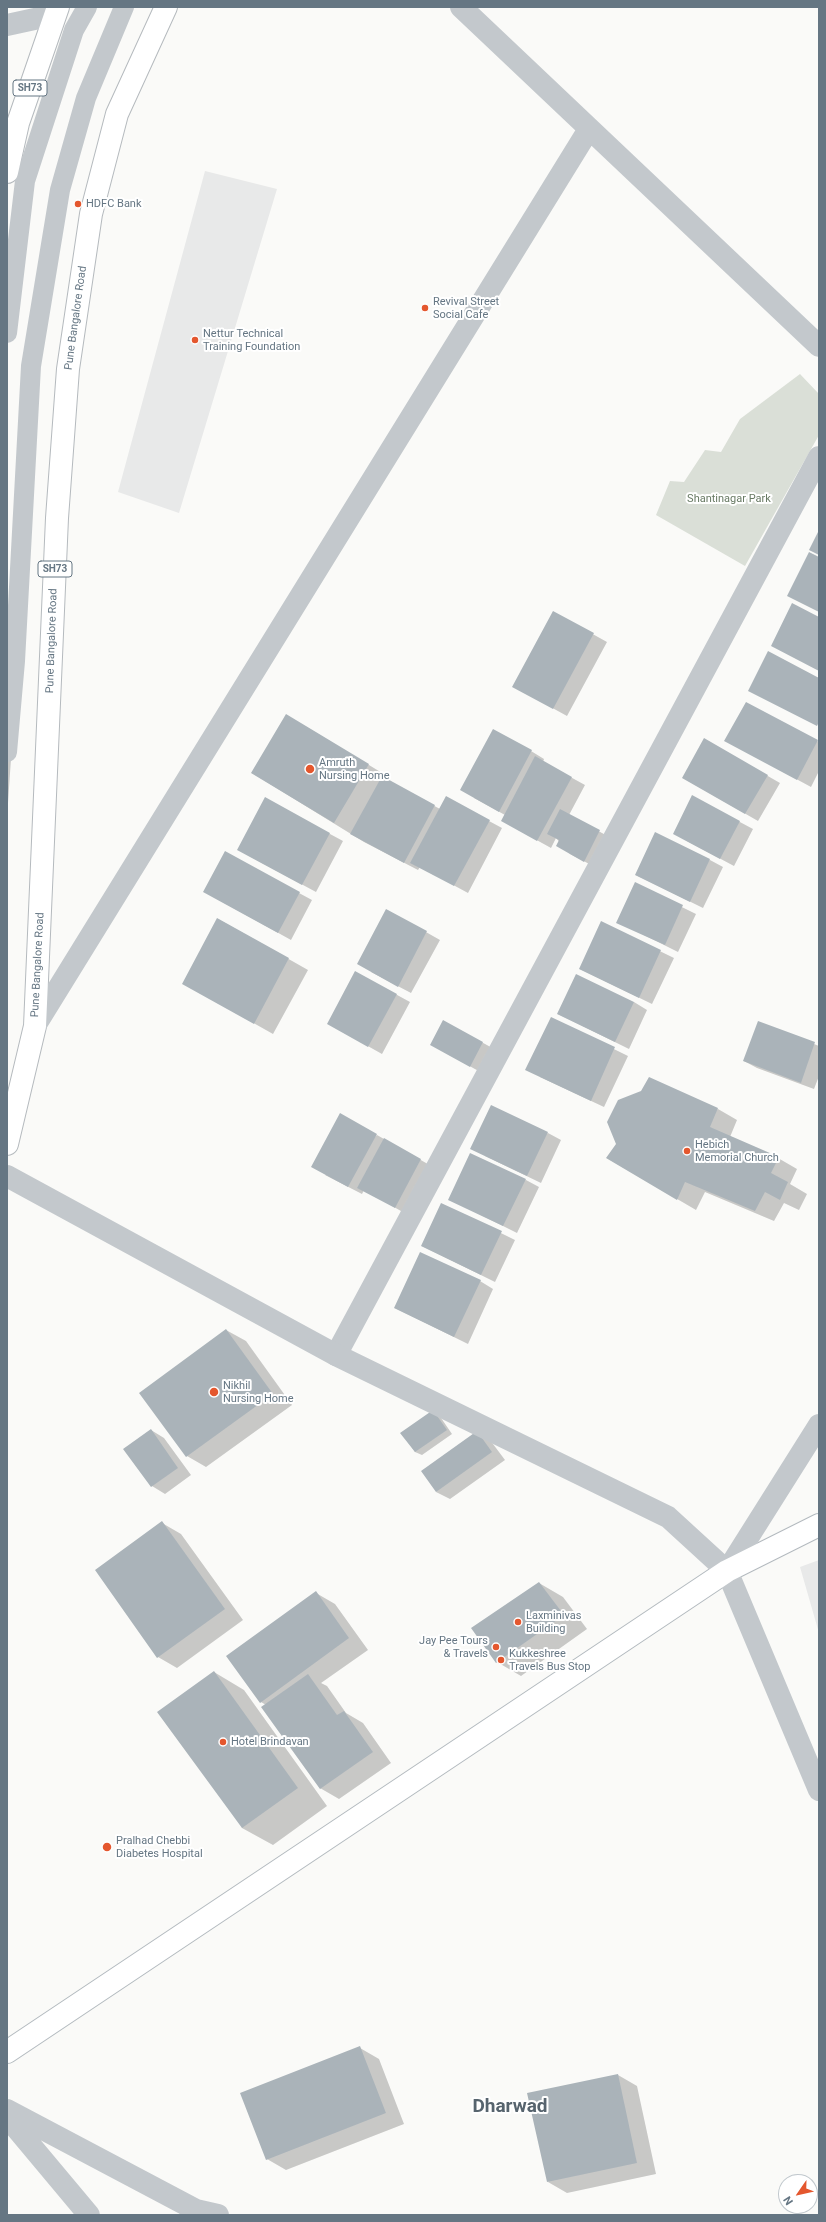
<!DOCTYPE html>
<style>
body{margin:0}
#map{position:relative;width:826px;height:2222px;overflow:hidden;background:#fafaf8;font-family:Roboto,sans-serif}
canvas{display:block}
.frame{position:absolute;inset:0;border:8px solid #657683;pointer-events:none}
.north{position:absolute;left:778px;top:2174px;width:40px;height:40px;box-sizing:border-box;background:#fff;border:1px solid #c1c8cd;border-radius:50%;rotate:236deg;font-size:11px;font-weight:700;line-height:16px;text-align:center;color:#657683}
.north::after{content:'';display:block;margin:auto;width:14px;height:18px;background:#e4572e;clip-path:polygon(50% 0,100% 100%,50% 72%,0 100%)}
</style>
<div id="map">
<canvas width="826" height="2222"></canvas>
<div class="frame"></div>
<div class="north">N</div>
</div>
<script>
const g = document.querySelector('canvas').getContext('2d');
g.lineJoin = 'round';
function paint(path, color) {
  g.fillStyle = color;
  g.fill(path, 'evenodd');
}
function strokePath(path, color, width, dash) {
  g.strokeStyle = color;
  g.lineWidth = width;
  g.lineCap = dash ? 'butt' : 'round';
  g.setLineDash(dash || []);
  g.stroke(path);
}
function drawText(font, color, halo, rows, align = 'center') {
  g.font = font + ' Roboto,sans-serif';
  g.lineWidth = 4;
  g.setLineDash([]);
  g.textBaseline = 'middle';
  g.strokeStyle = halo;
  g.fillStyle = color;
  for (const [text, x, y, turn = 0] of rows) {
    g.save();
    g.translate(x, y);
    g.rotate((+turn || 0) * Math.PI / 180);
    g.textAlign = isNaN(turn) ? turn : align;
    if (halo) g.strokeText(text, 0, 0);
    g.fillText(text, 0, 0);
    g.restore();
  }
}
const built = new Path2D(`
 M205,171L277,189L179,513L118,492Z
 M819,1560V1633L800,1567Z`);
const green = new Path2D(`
 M800,374L819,394V435L745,566L656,515L670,481L684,482L705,450L721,452L740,419Z`);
const shadow = new Path2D(`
 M553,612L607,642L567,716L527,694Z
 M7,679L16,684L7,818Z
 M746,703L819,742V771L811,787L739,748Z
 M305,726L387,776L385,779L440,809L489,821L502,828L468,893L420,867L418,870L364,842L252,773Z
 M705,740L780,783L758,821L683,778Z
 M531,751L544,759L543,762L585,785L569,815L613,839L597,868L570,854L556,838L551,848L515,828L505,815L474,798Z
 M693,797L753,829L734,866L687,841Z
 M265,799L343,841L316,892L251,857Z
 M710,860L723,867L703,908L636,875Z
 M635,884L696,914L678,952L618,922Z
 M299,893L312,900L291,940L217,899Z
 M387,910L440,940L411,993L371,972Z
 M218,919L308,970L273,1034L202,994Z
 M602,923L674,958L652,1004L580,969Z
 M355,972L410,1002L382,1054L341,1031Z
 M634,1002L647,1010L629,1049L558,1014Z
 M551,1018L628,1056L604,1107L540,1077Z
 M443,1021L496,1050L484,1074L444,1052Z
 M759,1022L819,1046V1076L814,1089L757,1068L744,1061Z
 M718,1109L737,1120L730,1137L778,1158L797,1169L790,1184L807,1194L799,1210L784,1203L774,1221L705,1192L696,1210L607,1158Z
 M548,1133L561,1140L541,1183L485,1156Z
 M377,1135L433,1167L408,1215L364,1190L362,1194L325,1175Z
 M526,1180L539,1187L517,1233L449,1199Z
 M442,1204L515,1240L495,1282L422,1246Z
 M480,1281L493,1289L468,1344L395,1308Z
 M226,1330L246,1341L292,1405L206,1467L187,1456Z
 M439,1415L452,1434L422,1455L415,1452L402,1433Z
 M151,1430L164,1438L191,1475L165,1494L152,1486L125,1449Z
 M477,1432L490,1440L505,1460L450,1499L436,1492Z
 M162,1523L181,1534L243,1620L177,1668L158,1657Z
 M539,1583L563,1597L587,1629L521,1676L497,1662Z
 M316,1593L335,1604L368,1650L321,1683L327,1686L346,1713L363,1723L391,1763L339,1799L320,1788L266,1705L261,1702Z
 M214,1672L244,1690L327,1806L273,1845L242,1828Z
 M360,2048L379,2059L404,2124L286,2170L267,2159Z
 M618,2075L637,2086L656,2174L567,2193L548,2182Z`);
const building = new Path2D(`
 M819,530V555L809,550Z
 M809,552L819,557V612L787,596Z
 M792,603L819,617V671L771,646Z
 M553,611L594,633L553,709L512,687Z
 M768,651L819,678V722L817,726L748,691Z
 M746,702L818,740L797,780L724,741Z
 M286,714L369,764L334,823L251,773Z
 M493,729L532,750L499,812L460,790Z
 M704,738L768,775L745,814L682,778Z
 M535,756L572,777L537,841L501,821Z
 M382,776L435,805L404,863L350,834Z
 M692,795L740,821L720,859L673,834Z
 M446,796L490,820L454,886L410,863Z
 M265,797L330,833L302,885L237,850Z
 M560,809L600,830L584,862L556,846L559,840L547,834Z
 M655,832L710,859L690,902L635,875Z
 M225,851L300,892L278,933L203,892Z
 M635,882L683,905L665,945L616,923Z
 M386,909L427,931L398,987L357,964Z
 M217,918L289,958L254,1024L182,984Z
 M601,921L661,950L639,998L579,969Z
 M355,971L397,994L368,1047L327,1024Z
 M576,974L634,1002L615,1042L557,1014Z
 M551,1017L615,1047L591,1101L525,1070Z
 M443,1020L483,1042L470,1067L430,1045Z
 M758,1021L815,1042L801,1083L743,1061Z
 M649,1077L718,1108L710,1127L779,1157L771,1173L788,1182L780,1200L765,1192L755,1211L685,1182L677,1200L606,1158L616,1144L607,1122L618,1100L641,1091Z
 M491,1105L548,1132L527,1176L470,1149Z
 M340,1113L377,1134L348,1187L311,1167Z
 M384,1138L421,1159L395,1208L357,1188Z
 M470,1153L526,1179L503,1226L448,1200Z
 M441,1203L502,1231L481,1275L421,1246Z
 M420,1252L481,1280L454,1337L394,1308Z
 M226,1329L273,1394L186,1457L139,1393Z
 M433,1410L447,1430L415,1452L400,1433Z
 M151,1429L178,1468L151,1487L123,1449Z
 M477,1431L492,1452L436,1492L421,1471Z
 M162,1521L225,1609L157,1658L95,1570Z
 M539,1582L564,1615L496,1663L471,1628Z
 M316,1591L349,1638L260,1703L226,1656Z
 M214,1671L298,1788L242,1828L157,1712Z
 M308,1674L337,1715L344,1711L373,1752L320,1789L261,1707Z
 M360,2046L386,2113L266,2160L240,2093Z
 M618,2074L637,2163L547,2182L527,2093Z`);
const service = new Path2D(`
 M7,333L25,181L74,30L87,7
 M7,752L15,661L31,366L60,190L86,98L124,7`);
const minor = new Path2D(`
 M461,7L819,346
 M35,1026L589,129
 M336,1355L819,457
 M819,1425L727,1571L819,1790`);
const tertiary = new Path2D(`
 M7,25L53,15
 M7,1176L336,1355L668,1517L727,1571
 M7,2110L196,2210L218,2215
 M7,2117L89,2215`);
const secondary = new Path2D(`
 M7,2052L727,1571L819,1525`);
const primary = new Path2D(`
 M7,172L18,123L58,7
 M7,1144L35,1026L57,518L68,369L91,214L117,114L166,7`);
const markers = [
 [78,204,4,"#e4572e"],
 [425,308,4,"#e4572e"],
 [195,340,4,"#e4572e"],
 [310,769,5,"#e4572e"],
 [687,1151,4,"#e4572e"],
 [214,1392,5,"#e4572e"],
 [518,1622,4,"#e4572e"],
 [496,1647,4,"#e4572e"],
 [501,1660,4,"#e4572e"],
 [223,1742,4,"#e4572e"],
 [107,1847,5,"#e4572e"]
];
const shields = [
 [30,88,34],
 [55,569,34]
];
const shieldNames = [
 ["SH73",30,88],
 ["SH73",55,569]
];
const poiNames = [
 ["HDFC Bank",86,204],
 ["Revival Street",433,302],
 ["Social Cafe",433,315],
 ["Nettur Technical",203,334],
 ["Training Foundation",203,347],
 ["Amruth",319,763],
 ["Nursing Home",319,776],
 ["Hebich",695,1145],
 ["Memorial Church",695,1158],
 ["Nikhil",223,1386],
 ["Nursing Home",223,1399],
 ["Laxminivas",526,1616],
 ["Building",526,1629],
 ["Jay Pee Tours",488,1641,"right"],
 ["& Travels",488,1654,"right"],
 ["Kukkeshree",509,1654],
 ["Travels Bus Stop",509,1667],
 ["Hotel Brindavan",231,1742],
 ["Pralhad Chebbi",116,1841],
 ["Diabetes Hospital",116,1854]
];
const streetNames = [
 ["Pune Bangalore Road",76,318,-82],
 ["Pune Bangalore Road",52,641,-88],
 ["Pune Bangalore Road",38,965,-87]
];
const parkNames = [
 ["Shantinagar Park",729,499]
];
const townNames = [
 ["Dharwad",510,2107]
];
paint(built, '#e8e9e9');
paint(green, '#dadfd7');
paint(shadow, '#0003');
paint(building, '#aab3b9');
strokePath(secondary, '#b3babf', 24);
strokePath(primary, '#b5babe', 24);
strokePath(service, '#c3c8cc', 20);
strokePath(minor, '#c3c8cc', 22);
strokePath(tertiary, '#c3c8cc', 22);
strokePath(secondary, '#fff', 22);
strokePath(primary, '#fff', 22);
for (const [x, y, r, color] of markers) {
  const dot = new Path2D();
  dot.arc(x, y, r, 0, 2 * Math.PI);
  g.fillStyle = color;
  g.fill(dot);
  strokePath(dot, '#fff', 1.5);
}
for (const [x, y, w] of shields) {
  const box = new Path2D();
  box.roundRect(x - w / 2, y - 8, w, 16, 3);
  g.fillStyle = '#fff';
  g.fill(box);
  strokePath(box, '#657683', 1);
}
drawText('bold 10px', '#657683', null, shieldNames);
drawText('11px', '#657683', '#fff', poiNames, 'left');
drawText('11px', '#657683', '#fff', streetNames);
drawText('11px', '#687a64', '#fff', parkNames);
drawText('bold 19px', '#57646e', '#fff', townNames);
</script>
